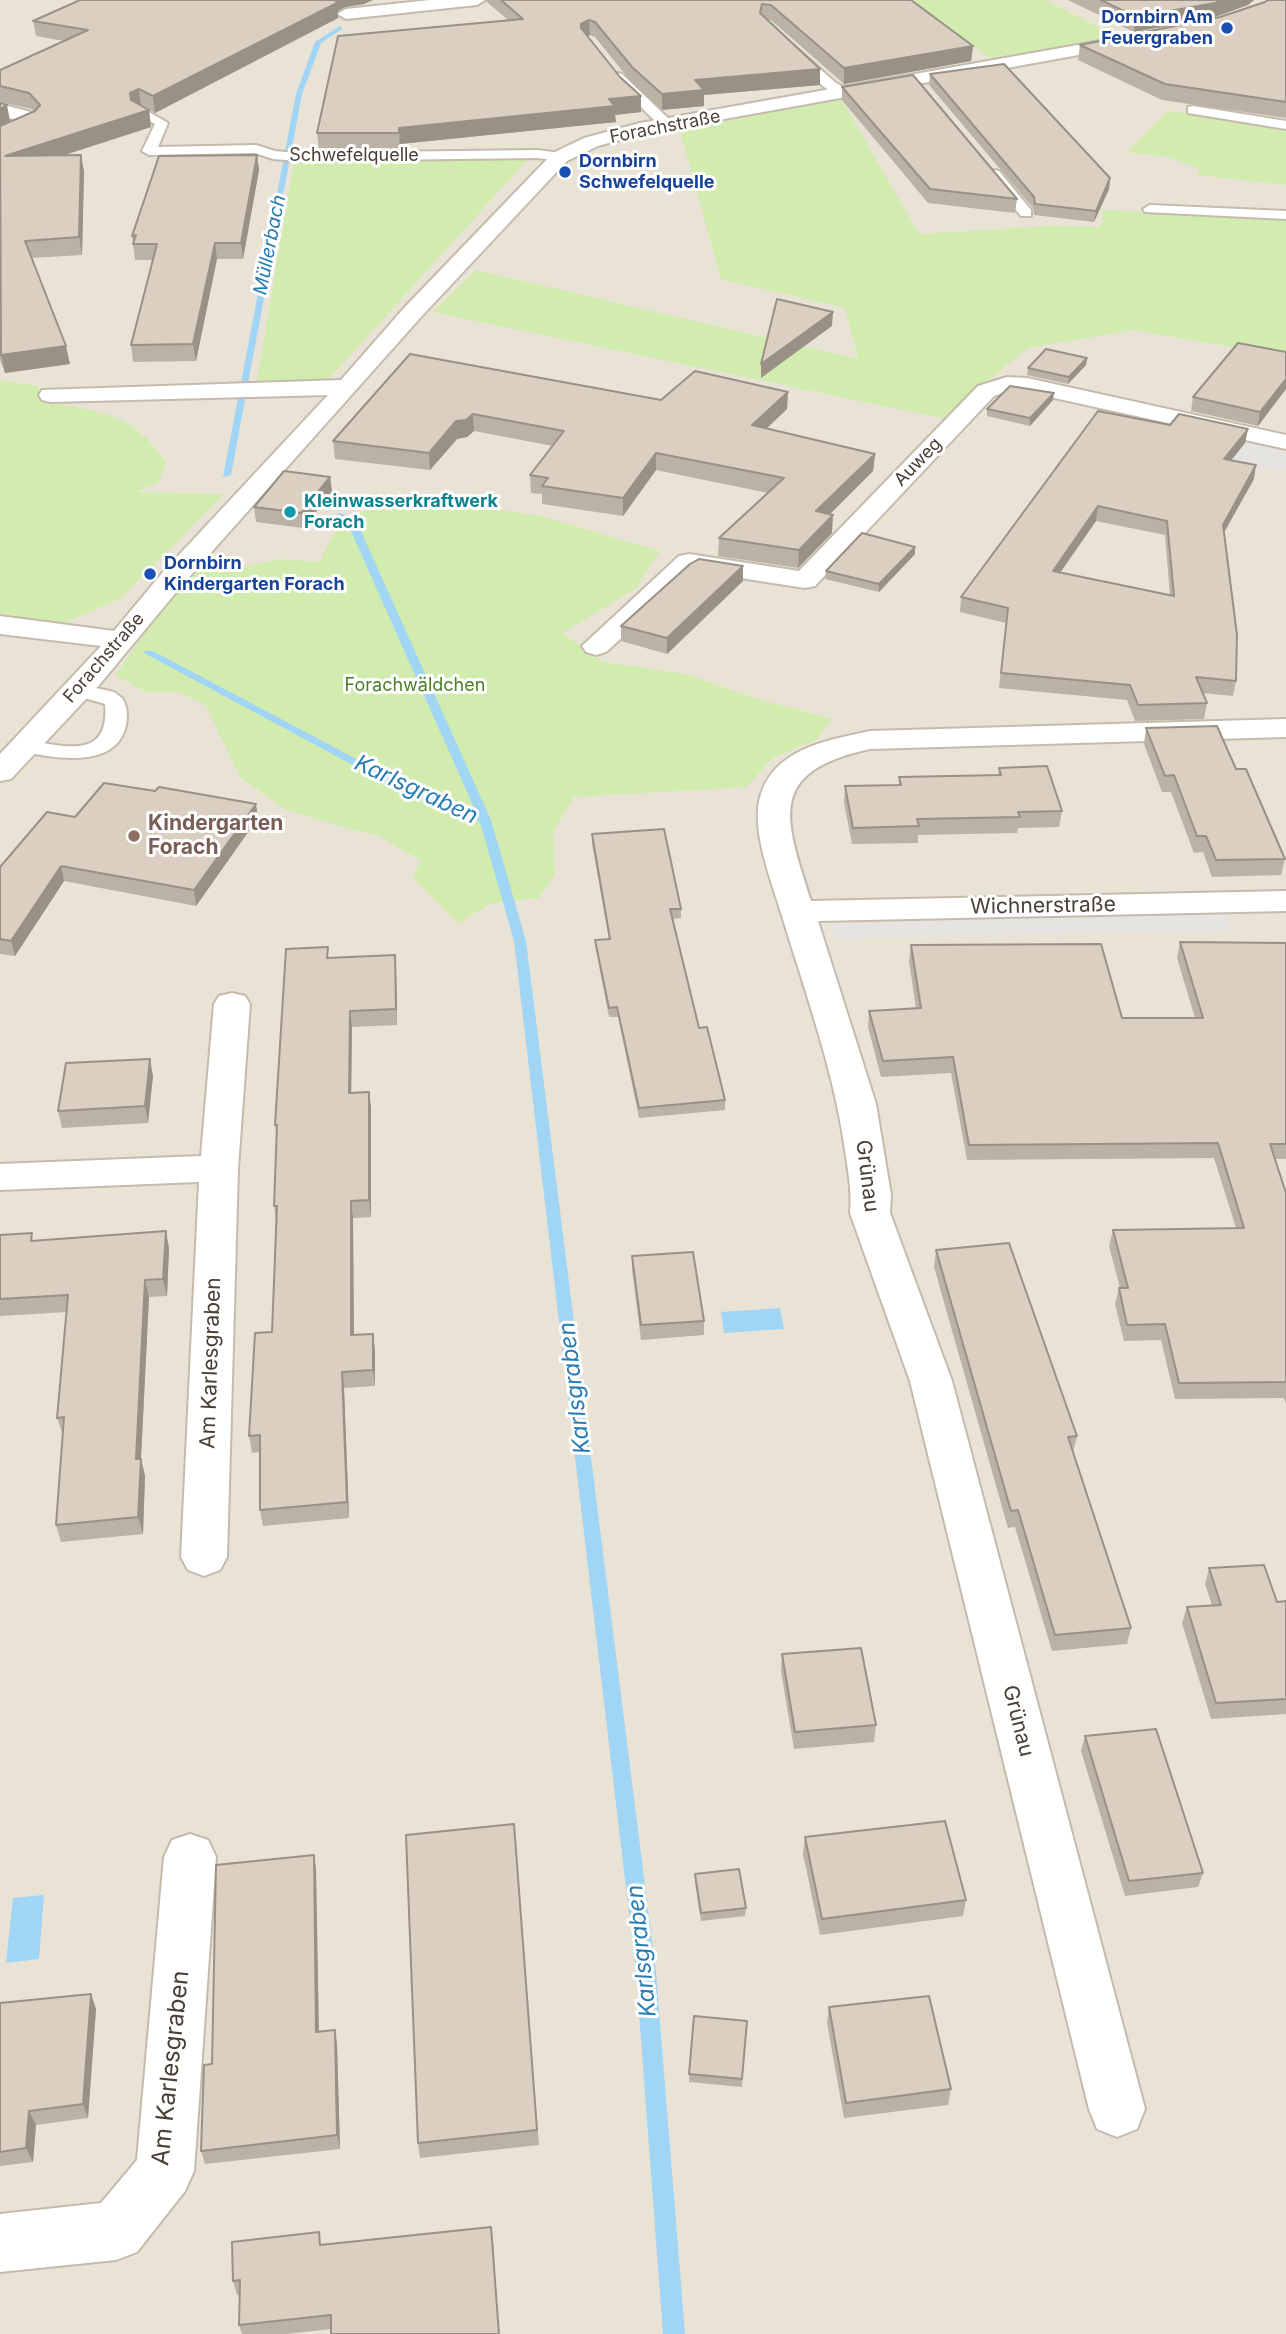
<!DOCTYPE html>
<meta charset="utf-8">
<style>
body{margin:0}
canvas{display:block;background:#f5f1e8}
</style>
<canvas width="1286" height="2334"></canvas>
<script>
const g = document.querySelector('canvas').getContext('2d');
g.lineJoin = 'round';
function paint(path, color) {
  g.fillStyle = color;
  g.fill(path, 'evenodd');
}
function strokePath(path, color, width, dash) {
  g.strokeStyle = color;
  g.lineWidth = width;
  g.lineCap = dash ? 'butt' : 'round';
  g.setLineDash(dash || []);
  g.stroke(path);
}
function drawText(font, color, halo, rows, align = 'center') {
  g.font = font + ' Inter,sans-serif';
  g.lineWidth = 6;
  g.setLineDash([]);
  g.textBaseline = 'middle';
  g.strokeStyle = halo;
  g.fillStyle = color;
  for (const [text, x, y, turn = 0] of rows) {
    g.save();
    g.translate(x, y);
    g.rotate((+turn || 0) * Math.PI / 180);
    g.textAlign = isNaN(turn) ? turn : align;
    if (halo) g.strokeText(text, 0, 0);
    g.fillText(text, 0, 0);
    g.restore();
  }
}
const residential = new Path2D(`
 M0,0H1286V2334H0Z`);
const green = new Path2D(`
 M740,0H1045L1122,39L997,62L946,28L849,18L775,26Z
 M841,99L919,234L1050,226L1100,227L1104,210L1286,219V356L1133,330L1028,348L942,418L433,312L476,270L858,359L845,308L721,279L680,130Z
 M1168,111L1286,128V185L1198,175V168L1168,157L1127,152Z
 M528,159L328,380L257,381L294,162Z
 M0,380L38,386L42,402C76,407 119,411 145,437C153,444 159,454 166,462L159,482L136,492L224,494L121,598L60,625L24,622L11,615L0,613Z
 M433,499L540,516L660,551L635,589L562,633L603,662L686,674L751,697L832,719L816,740L773,758L746,787L574,797L553,832L555,874L539,898L492,903L458,923L413,878L420,860L377,835L349,829L285,809L240,777L206,705L178,692H146L116,675L146,630L170,584L214,561L238,568L280,559L321,562C341,502 379,507 433,499Z`);
const parking = new Path2D(`
 M1229,437L1278,447L1286,452V465L1281,471L1214,458Z
 M1225,911L1233,930L834,939L829,920Z`);
const water = new Path2D(`
 M780,1308L784,1329L724,1333L721,1312Z
 M44,1895L39,1959L6,1963L13,1898Z`);
const stream = new Path2D(`
 M340,26L342,29L321,43L302,94L231,475L223,477L296,94L315,42Z
 M340,513L355,518L491,820L526,941L656,1973L685,2334H663L636,1973L514,941L480,822L403,792L144,653L145,651H153L411,788L476,812L346,520L335,516Z`);
const service = new Path2D(`
 M793,45L836,83L849,90V96C827,99 804,66 789,52L787,49Z
 M618,73L622,74L672,122V128H662L614,80V74Z
 M1193,106L1286,121V129L1188,113V107Z
 M140,107L168,123L158,147L256,145L275,151L297,153L538,150L560,153L567,157L560,161L538,158L297,161L273,159L255,153L149,155L142,151L155,124L135,114L134,111Z
 M994,170L999,171L1031,210V216H1021L989,177L987,174Z
 M1150,205L1286,211V219L1145,212L1143,209Z
 M78,684L114,692L122,698C128,706 128,720 125,729C113,770 49,758 18,750L15,746L18,742L25,740C64,746 110,761 105,704L71,694L68,690L71,686Z`);
const minor = new Path2D(`
 M430,0H485L477,5L346,19L337,14L346,9Z
 M1128,36L1134,37L1137,41L1134,45L641,134L598,146L567,161L420,318L183,584L100,684L11,779L0,781V754L101,646L0,634V616L114,631L163,572L328,395L51,402L42,400L39,395L42,390L341,380L404,308L553,153L584,138L640,123Z
 M0,104L31,112L40,121L37,125L0,142V129L17,120L0,116Z
 M1007,377L1027,378L1286,435V449L1027,392L1009,391L994,396L815,586L805,588L695,571L606,652L596,655L586,652L582,646L679,556L689,554L799,571L978,386Z
 M1286,719V737L870,749C765,772 785,818 811,901L1286,891V911L818,921L876,1104L891,1195L890,1213L952,1381L1145,2109L1137,2129L1117,2137L1097,2129L1089,2109L910,1381L850,1213C852,1191 848,1171 845,1150C834,1071 806,995 783,919C773,885 749,828 761,794C776,748 829,740 870,731Z
 M232,993L245,996L250,1004L238,1168L227,1557L220,1570L204,1576L188,1570L181,1557L199,1182L0,1190V1164L201,1156L214,1004L219,996Z
 M190,1834L208,1840L216,1857L194,2171L185,2191L137,2252L116,2260L0,2272V2214L101,2203L137,2160L164,1857L172,1840Z`);
const wall = new Path2D(`
 M80,0H373L364,4L345,7L338,11V18L155,113L141,105H140L149,110L151,127L62,156L81,155L84,172L82,255L32,258L70,364L5,373L0,360V103L10,121L4,125L34,112L32,109L0,102V70L64,41L36,36L33,21Z
 M487,0H911L973,46L971,61L844,84L771,20H767L820,69V85L704,95V106L662,110L632,83L595,37L590,35L587,37L620,77L641,96V112L615,115L616,122L400,144V149L319,150L317,133L508,20L487,2Z
 M1068,0H1254L1248,5L1212,18L1134,32Z
 M1286,0V118L1162,100L1078,60L1080,45L1220,17L1265,2Z
 M930,74L1110,178L1109,189L1094,222L1034,215L1033,208L929,85Z
 M842,87L1017,199L1015,213L928,203L842,100Z
 M257,155L259,170L243,259H217L196,361L133,362L131,345L153,260H135L132,236Z
 M1286,352V389L1258,426L1191,411L1193,397Z
 M410,354L661,400L788,392L787,409L766,429L875,454L873,471L829,515L832,533L798,568L718,556L719,538L768,493L656,470L623,516L542,504V494L531,493L530,475L553,446L474,431L467,437L457,439L430,470L335,459L333,441Z
 M1087,358L1086,365L1068,384L1027,375L1028,368Z
 M1053,400L1030,426L987,416V409Z
 M1170,425L1248,429L1245,443L1231,460L1254,479L1224,533L1236,681L1233,696L1203,693L1207,703L1204,719L1135,721L1127,700L999,688L1006,623L960,612L961,597ZM1096,521L1165,535L1170,596L1060,572Z
 M330,477L332,492L303,528L256,522L254,507Z
 M915,547V554L879,592L825,579L826,571Z
 M743,566V581L667,654L621,641V626Z
 M1146,728L1236,769L1285,859L1281,875L1212,877L1203,852L1194,853L1171,792H1162L1144,744Z
 M999,768L1062,811L1059,827L1018,828L1017,833L918,835V843L852,844L844,803L845,786L899,785V777L998,775Z
 M75,817L258,818L196,906L64,881L15,956L0,954V867Z
 M592,834L681,909V918L672,919L699,1028L725,1100V1110L639,1118L618,1017H609L596,950L595,940L609,939L592,844Z
 M1180,942L1286,943V1159H1275L1286,1193V1404L1284,1398L1175,1399L1161,1340L1124,1341L1115,1304L1119,1288H1120L1109,1246L1113,1230L1236,1228L1214,1158L967,1160L951,1073L881,1077L868,1027L869,1011L916,1008L909,961L911,945L1122,1018H1195L1177,958Z
 M329,958L396,971L397,1025L352,1027L351,1092H369L371,1108V1217L353,1218L354,1335L373,1334L375,1351V1386L344,1388L349,1518L263,1526L260,1510V1452L252,1453L249,1436L272,1332L276,1221L274,1206L277,1138L275,1125Z
 M153,1076L148,1123L62,1128L58,1111Z
 M0,1235L34,1240L169,1248L167,1296L149,1297L141,1459L145,1476L143,1534L61,1542L56,1525L63,1435L57,1418L67,1312L0,1316Z
 M936,1250L1077,1436L1073,1453L1131,1628L1127,1644L1052,1651L1015,1527L1008,1528L934,1267Z
 M632,1256L704,1321V1335L641,1340L632,1270Z
 M1209,1568L1277,1602L1286,1601V1714L1211,1719L1182,1623L1187,1607L1212,1605L1205,1584Z
 M782,1654L876,1725L874,1742L794,1749L781,1671Z
 M1085,1736L1203,1873L1198,1887L1125,1896L1081,1751Z
 M514,1824L539,2145L420,2158L418,2143Z
 M805,1837L966,1900L963,1916L820,1935L803,1854Z
 M314,1855L316,1870L319,2032L337,2044L340,2149L205,2164L201,2151L212,2064Z
 M695,1874L746,1908L745,1916L701,1921L695,1882Z
 M91,1994L96,2009L88,2118L36,2125L33,2162L0,2166V2003Z
 M829,2007L951,2089L948,2105L844,2118L827,2023Z
 M747,2021L742,2087L689,2082V2074Z
 M491,2227L493,2241L331,2329L287,2334H242L239,2325L240,2294L237,2295L233,2281L322,2245Z`);
const shadedWall = new Path2D(`
 M333,0H373L364,4L345,7L338,11V18L155,113L153,96Z
 M1224,0H1254L1248,5L1212,18L1134,32L1136,17Z
 M589,20L590,35L582,40L581,44V24Z
 M973,46L971,61L844,84V68Z
 M820,69V85L704,95V106L662,110V94L695,80Z
 M139,89L141,105L133,109L130,93Z
 M641,96V112L615,115L616,122L400,144V149L399,128L609,99Z
 M7,105L10,121L0,127V109Z
 M149,110L151,127L8,173L5,156Z
 M81,155L84,172L82,255L79,237Z
 M257,155L259,170L243,259L241,243Z
 M1110,178L1109,189L1094,222L1096,211Z
 M215,243L217,259L196,361L193,344Z
 M833,312L832,326L761,378V364Z
 M66,346L70,364L5,373L1,355Z
 M1087,358L1086,365L1068,384L1069,377Z
 M1286,379V389L1258,426L1260,412Z
 M788,392L787,409L751,443L752,425Z
 M1054,393L1053,400L1030,426V418Z
 M473,414L474,431L467,437L457,439L430,470L429,453L456,421Z
 M1248,429L1245,443L1221,473L1224,459Z
 M656,453V470L623,516V498Z
 M875,454L873,471L815,529L816,511Z
 M1256,465L1254,479L1220,539L1223,525Z
 M330,477L332,492L303,528L301,513Z
 M1098,506L1096,521L1051,586L1053,571Z
 M833,515L832,533L798,568L799,550Z
 M915,547V554L879,592V584Z
 M743,566V581L667,654V638Z
 M256,804L258,818L196,906L194,890Z
 M61,866L64,881L15,956L11,941Z
 M395,955L396,971L397,1025L396,1009Z
 M350,1011L352,1027L351,1109L349,1093Z
 M150,1059L153,1076L148,1123L145,1106Z
 M369,1092L371,1108V1217L369,1200Z
 M351,1201L353,1218L354,1352L351,1335Z
 M166,1231L169,1248L167,1296L163,1279Z
 M145,1280L149,1297L140,1477L136,1459Z
 M373,1334L375,1351V1386L373,1370Z
 M342,1372L344,1388L349,1518L347,1502Z
 M141,1459L145,1476L143,1534L138,1517Z
 M314,1855L316,1870L319,2046L316,2032Z
 M91,1994L96,2009L88,2118L83,2104Z
 M335,2030L337,2044L340,2149L337,2135Z
 M29,2111L36,2125L33,2162L26,2148Z
 M491,2227L493,2241L499,2334Z`);
const building = new Path2D(`
 M80,0H335L337,3L153,96L139,89L130,93L131,100L149,110L5,156L81,155L79,237L25,241L66,346L1,355L0,126L35,111L40,105L29,93L0,86V70L88,30L33,21Z
 M501,0H911L973,46L844,68L771,5L762,4L760,13L820,69L695,80L704,90L662,94L632,67L595,22L589,20L581,24V28L620,77L641,96L609,99L615,106L399,128V133H317L338,36L523,19Z
 M1101,0H1224L1215,3L1136,17Z
 M1268,0H1286V102L1165,84L1080,45L1220,17L1265,2Z
 M1004,64L1110,178L1096,211L1035,204L1034,197L930,74Z
 M913,75L1017,199L930,189L842,87Z
 M0,103L7,105L0,109Z
 M257,155L241,243H215L193,344L131,345L157,244H133L136,235L132,236L159,156Z
 M777,299L833,312L761,364Z
 M1238,343L1286,352V379L1260,412L1193,397Z
 M1046,349L1087,358L1069,377L1028,368Z
 M410,354L661,400L695,371L788,392L752,425L875,454L816,511L833,515L799,550L719,538L784,478L656,453L623,498L542,486L548,478L530,475L564,431L473,414L466,420L456,421L429,453L333,441Z
 M1010,386L1054,393L1030,418L987,409Z
 M1098,411L1170,425L1179,414L1248,429L1224,459L1256,465L1223,525L1237,635L1236,681L1196,677L1207,703L1138,705L1130,685L1001,673L1008,608L961,597ZM1098,506L1167,521L1174,596L1053,571Z
 M284,471L330,477L301,513L254,507Z
 M862,533L915,547L879,584L826,571Z
 M699,559L743,566L667,638L621,626L690,564Z
 M1217,726L1236,769H1246L1285,859L1216,860L1206,836H1197L1174,775L1165,776L1146,728Z
 M1047,766L1062,811L1018,812L1020,817L917,819L919,826L853,828L845,786L901,785L899,777L1001,775L999,768Z
 M104,783L155,791L159,787L256,804L194,890L61,866L11,941L0,939V867L47,812L75,817Z
 M664,829L681,909H670L699,1028L707,1027L725,1100L639,1108L617,1007L609,1008L595,940L610,939L592,834Z
 M1180,942L1286,943V1144H1270L1286,1193V1382L1179,1383L1165,1324L1127,1325L1119,1288H1128L1113,1230L1244,1228L1218,1143L969,1145L953,1057L883,1061L869,1011L921,1008L911,945L1101,944L1122,1018H1203Z
 M328,947L327,958L395,955L396,1009L350,1011L349,1093L369,1092V1200L351,1201V1335L373,1334V1370L342,1372L347,1502L260,1510V1435L249,1436L255,1333L272,1332L277,1206H274L277,1125H275L286,949Z
 M150,1059L145,1106L58,1111L66,1063Z
 M166,1231L163,1279L145,1280L136,1459H141L138,1517L56,1525L64,1417L57,1418L68,1295L0,1299V1235L32,1233L31,1241Z
 M1009,1243L1077,1436L1068,1437L1131,1628L1055,1635L1018,1510L1011,1511L936,1250Z
 M693,1252L704,1321L641,1325L632,1256Z
 M1264,1565L1277,1602L1286,1601V1699L1216,1703L1187,1607L1221,1605L1209,1568Z
 M861,1648L876,1725L795,1732L782,1654Z
 M1156,1729L1203,1873L1129,1881L1085,1736Z
 M945,1821L966,1900L822,1919L805,1837Z
 M514,1824L537,2130L418,2143L406,1835Z
 M314,1855L316,2032L335,2030L337,2135L201,2151L204,2065L212,2064L216,1865Z
 M739,1869L746,1908L701,1913L695,1874Z
 M91,1994L83,2104L29,2111L26,2148L0,2152V2003Z
 M929,1996L951,2089L846,2103L829,2007Z
 M694,2016L747,2021L742,2079L689,2074Z
 M491,2227L499,2334H331V2315L239,2325L240,2280L233,2281L232,2242L319,2232L320,2245Z`);
const markers = [
 [1227,28,7,"#1a4fb4"],
 [565,172,7,"#1a4fb4"],
 [290,512,7,"#0f9aa8"],
 [150,574,7,"#1a4fb4"],
 [134,836,7,"#8d6e63"]
];
const farTransitnames = [
 ["Dornbirn Am",1213,18,"right"],
 ["Feuergraben",1213,39,"right"],
 ["Dornbirn",579,162],
 ["Schwefelquelle",579,183],
 ["Dornbirn",164,564],
 ["Kindergarten Forach",164,585]
];
const farStreetnames = [
 ["Forachstraße",665,127,-11],
 ["Schwefelquelle",354,156],
 ["Auweg",918,462,-46],
 ["Forachstraße",104,658,-49]
];
const farCulturenames = [
 ["Kleinwasserkraftwerk",304,502],
 ["Forach",304,523]
];
const farParknames = [
 ["Forachwäldchen",415,686]
];
const farWaternames = [
 ["Müllerbach",270,245,-79]
];
const educationNames = [
 ["Kindergarten",148,824],
 ["Forach",148,848]
];
const streetNames = [
 ["Wichnerstraße",1043,906,-1],
 ["Grünau",867,1176,83],
 ["Am Karlesgraben",211,1363,-88],
 ["Grünau",1018,1721,76]
];
const waterNames = [
 ["Karlsgraben",416,790,25],
 ["Karlsgraben",575,1388,-97],
 ["Karlsgraben",642,1951,-96]
];
const nearStreetnames = [
 ["Am Karlesgraben",171,2068,-84]
];
paint(residential, '#e9e3d6');
paint(green, '#d2ecaf');
paint(parking, '#e6e4e0');
paint(water, '#a1d5f5');
paint(stream, '#a1d5f5');
strokePath(service, '#c4bbad', 4);
strokePath(minor, '#c4bbad', 4);
paint(service, '#fff');
paint(minor, '#fff');
paint(wall, '#bbb2a5');
paint(shadedWall, '#999186');
paint(building, '#dacfc0');
strokePath(building, '#999186', 2);
for (const [x, y, r, color] of markers) {
  const dot = new Path2D();
  dot.arc(x, y, r, 0, 2 * Math.PI);
  g.fillStyle = color;
  g.fill(dot);
  strokePath(dot, '#fff', 2.5);
}
drawText('bold 18px', '#164399', '#fff', farTransitnames, 'left');
drawText('18px', '#494136', '#fff', farStreetnames);
drawText('bold 18px', '#0d838f', '#fff', farCulturenames, 'left');
drawText('18px', '#4a7f25', '#fff', farParknames);
drawText('italic 19px', '#277cb4', '#fff', farWaternames);
drawText('bold 21px', '#785e54', '#fff', educationNames, 'left');
drawText('21px', '#494136', '#fff', streetNames);
drawText('italic 23px', '#277cb4', '#fff', waterNames);
drawText('24px', '#494136', '#fff', nearStreetnames);
</script>
